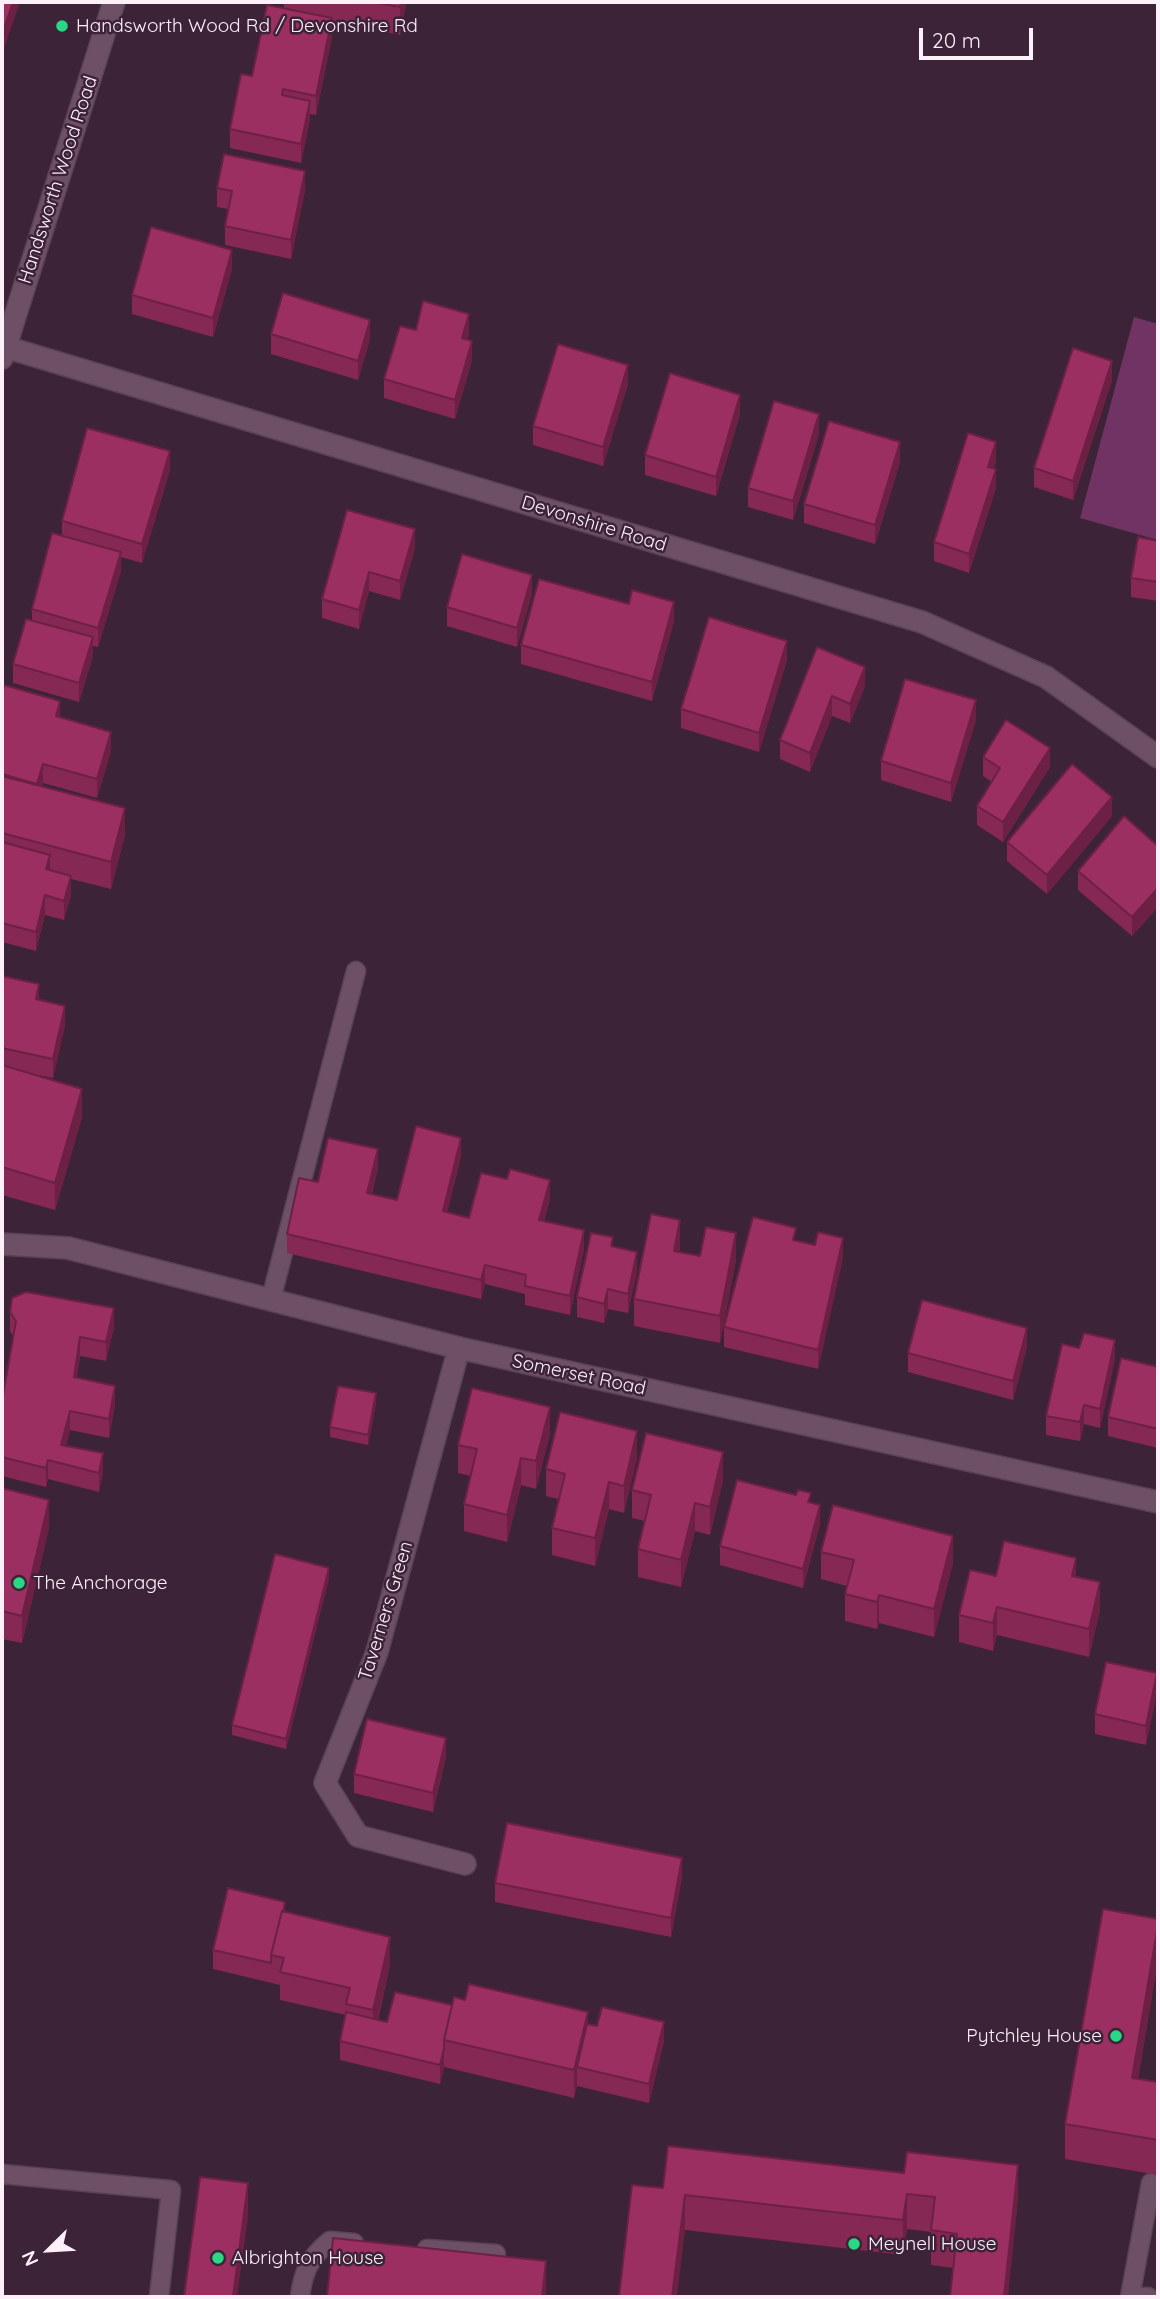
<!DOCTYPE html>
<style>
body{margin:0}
#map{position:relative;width:1160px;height:2299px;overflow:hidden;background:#3d2337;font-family:Quicksand,sans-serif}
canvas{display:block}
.frame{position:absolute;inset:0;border:4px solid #fef0fa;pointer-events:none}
.north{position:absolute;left:14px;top:2215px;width:70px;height:70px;-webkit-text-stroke:5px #3d2337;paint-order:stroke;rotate:246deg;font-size:19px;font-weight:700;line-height:28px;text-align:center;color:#fef0fa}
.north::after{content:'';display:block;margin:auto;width:24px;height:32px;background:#fef0fa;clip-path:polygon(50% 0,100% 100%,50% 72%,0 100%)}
.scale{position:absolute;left:919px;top:28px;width:114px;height:32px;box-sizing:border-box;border:4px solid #fef0fa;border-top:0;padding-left:9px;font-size:21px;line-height:24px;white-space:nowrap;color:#fef0fa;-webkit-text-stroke:5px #3d2337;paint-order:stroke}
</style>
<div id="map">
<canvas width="1160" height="2299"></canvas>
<div class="frame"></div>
<div class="north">N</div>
<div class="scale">20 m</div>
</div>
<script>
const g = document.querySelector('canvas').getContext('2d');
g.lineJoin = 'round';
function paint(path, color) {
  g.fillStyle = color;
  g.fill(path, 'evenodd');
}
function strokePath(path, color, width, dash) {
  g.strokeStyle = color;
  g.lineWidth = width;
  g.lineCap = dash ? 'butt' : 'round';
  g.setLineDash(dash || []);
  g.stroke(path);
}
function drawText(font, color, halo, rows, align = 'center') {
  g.font = font + ' Quicksand,sans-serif';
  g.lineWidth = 5;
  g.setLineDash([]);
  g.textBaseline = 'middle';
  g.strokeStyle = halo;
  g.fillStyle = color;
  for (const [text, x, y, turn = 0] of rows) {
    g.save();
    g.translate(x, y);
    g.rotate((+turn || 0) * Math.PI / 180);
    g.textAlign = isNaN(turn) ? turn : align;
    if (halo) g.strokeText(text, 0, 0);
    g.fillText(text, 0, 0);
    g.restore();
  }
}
const green = new Path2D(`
 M1134,317L1158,324V540L1080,518Z`);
const service = new Path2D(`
 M271,1299L356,971
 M2,2174L171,2190L159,2297
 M427,2249L496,2254
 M300,2297C303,2272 309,2258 330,2241L354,2243
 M1130,2297L1151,2183
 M1136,2297H1148`);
const minor = new Path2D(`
 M2,346L922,622L1046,677L1158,757
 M2,1244L68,1248L459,1348L1158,1502
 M459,1348L377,1652L325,1783L358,1836L465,1864`);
const secondary = new Path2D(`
 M2,358L114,2`);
const wall = new Path2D(`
 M284,2H406L400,35L332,21V37L316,115L310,114V120L301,163L230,148V129L252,76L284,8Z
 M217,188L305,190L291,259L225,245V226L228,209L217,207Z
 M232,269L213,337L132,314V295Z
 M416,330L469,334L467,340L472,360L455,419L384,398V379Z
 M271,334L370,339L358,380L271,354Z
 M1112,380L1073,500L1034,487V468Z
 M628,384L603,466L533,445V426Z
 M740,414L716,496L645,475V455Z
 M819,434L793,520L748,507V488Z
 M996,461L994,468L996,488L969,573L934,561V542Z
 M900,462L875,544L804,523V504Z
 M170,470L142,563L121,557V571L98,647L93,646V656L79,702L13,683V664L32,620V609L62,536V521Z
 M347,510L415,548L400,600L369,591L359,629L322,618V599Z
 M1158,541V601L1131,597V578Z
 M532,594L517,647L447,626V607Z
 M674,621L652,701L521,664V645Z
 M817,647L865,686L850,723L832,716L810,772L780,759V740Z
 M787,660L759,752L681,728V709Z
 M2,694L60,717L111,751L97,798L43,783L42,786L125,835L111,889L71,879V895L64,920L45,915L36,951L2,942Z
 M976,720L951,802L881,780V761Z
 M983,757L1050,767L1003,842L977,825V806L992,782L983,776Z
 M1112,816L1047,894L1007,861V842Z
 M1158,846V907L1132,936L1078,890V871Z
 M2,976L39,1000L65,1025L53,1078L27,1073L82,1117L55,1210L2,1195Z
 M461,1157L447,1212L469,1218L550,1199L544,1221L584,1249L570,1315L525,1305V1294L485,1284L481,1299L287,1253V1234L318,1182L378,1168L372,1194L397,1200Z
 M796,1240L843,1257L818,1369L724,1347V1327Z
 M613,1246L637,1271L628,1313L608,1309L604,1323L577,1317V1297Z
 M680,1248L679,1252L736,1260L720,1343L634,1326V1299Z
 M10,1312L114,1327L106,1361L80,1356L77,1378L115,1405L109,1438L70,1430L66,1446L103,1472L99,1492L48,1479L46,1487L2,1476V1401L13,1336L10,1331Z
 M1027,1347L1013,1400L908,1372V1353Z
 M1115,1359L1100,1428L1084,1424L1080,1441L1046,1435V1416Z
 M1158,1367V1448L1108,1436V1417Z
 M376,1403L368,1445L330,1437V1427Z
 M550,1434L536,1489L521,1485L507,1542L464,1531V1504L471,1476L458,1473V1445Z
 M637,1458L624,1513L609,1509L595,1566L552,1555V1528L558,1499L546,1496V1469Z
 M723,1480L710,1535L695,1531L681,1587L638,1577V1549L645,1521L632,1518V1490Z
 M2,1488L49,1528L22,1643L2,1639Z
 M796,1495L811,1503L820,1524L803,1588L720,1565V1546Z
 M821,1552L953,1563L934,1637L879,1623L877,1629L845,1621V1594L847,1586L821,1579Z
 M996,1576H1076L1100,1610L1089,1657L997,1635L993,1651L959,1642V1615Z
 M329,1578L286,1749L232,1735V1725Z
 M1157,1692L1146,1745L1095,1734V1714Z
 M446,1757L433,1812L354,1793V1774Z
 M682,1877L671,1937L495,1902V1883Z
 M285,1912L390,1965L378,2020L387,2022L452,2005L588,2024L664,2041L649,2103L577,2086L574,2098L444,2067L440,2084L340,2060V2041L346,2015L280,2000V1985L213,1969V1950Z
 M1158,1919V1960L1138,2079L1158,2082V2175L1065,2159V2124Z
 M668,2146L1018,2200L953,2268L931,2265V2232L907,2229L903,2255L685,2230L663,2188Z`);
const shadedWall = new Path2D(`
 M13,2H20L2,54V34Z
 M401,2H406V6L400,35V7Z
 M332,18V37L316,115V96Z
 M310,101V120L301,163V144Z
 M305,171V190L291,259V240Z
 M232,250V269L213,337V318Z
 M469,314V334L462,357V338Z
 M370,320V339L358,380V361Z
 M472,341V360L455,419V400Z
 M1112,361V380L1073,500V481Z
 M628,365V384L603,466V447Z
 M740,395V414L716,496V477Z
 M819,414V434L793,520V501Z
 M900,442V462L875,544V525Z
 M996,442V461L988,486V467Z
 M170,451V470L142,563V544Z
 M996,469V488L969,573V554Z
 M415,529V548L400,600V581Z
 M121,552V571L98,647V628Z
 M369,572V591L359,629V610Z
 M532,575V594L517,647V628Z
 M674,602V621L652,701V682Z
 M93,637V656L79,702V683Z
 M787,641V660L759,752V733Z
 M865,667V686L850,723V704Z
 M832,696V716L810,772V753Z
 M976,700V720L951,802V783Z
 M60,701V720L56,716Z
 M111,732V751L97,798V779Z
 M1050,748V767L1003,842V822Z
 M43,764V783L37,803V784Z
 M1112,797V816L1047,894V875Z
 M125,808V835L111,889V862Z
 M50,855V874L46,869Z
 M71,876V895L64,920V901Z
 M1158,888V907L1132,936V917Z
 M45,895V915L36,951V932Z
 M39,984V1003L36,999Z
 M65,1006V1025L53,1078V1059Z
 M82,1089V1117L55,1210V1183Z
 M461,1138V1157L443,1230V1211Z
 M378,1149V1168L367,1212V1193Z
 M550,1180V1199L539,1239V1220Z
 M680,1220V1248L674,1278V1251Z
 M584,1230V1249L570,1315V1296Z
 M736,1233V1260L720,1343V1316Z
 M843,1238V1257L818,1369V1350Z
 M637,1252V1271L628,1313V1294Z
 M485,1265V1284L481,1299V1280Z
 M608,1289V1309L604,1323V1304Z
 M114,1308V1327L106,1361V1342Z
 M1027,1328V1347L1013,1400V1381Z
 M80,1337V1356L74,1396V1377Z
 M1115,1340V1359L1100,1428V1409Z
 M115,1386V1405L109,1438V1419Z
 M376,1393V1403L368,1445V1435Z
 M1084,1405V1424L1080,1441V1422Z
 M550,1407V1434L536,1489V1461Z
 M70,1411V1430L61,1464V1445Z
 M637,1431V1458L624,1513V1486Z
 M723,1452V1480L710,1535V1507Z
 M103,1453V1472L99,1492V1473Z
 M521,1458V1485L507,1542V1515Z
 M48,1460V1479L46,1487V1468Z
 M609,1482V1509L595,1566V1538Z
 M49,1500V1528L22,1643V1616Z
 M695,1503V1531L681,1587V1560Z
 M820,1505V1524L803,1588V1569Z
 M953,1536V1563L934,1637V1609Z
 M1076,1558V1585L1072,1576Z
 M329,1568V1578L286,1749V1739Z
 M1100,1582V1610L1089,1657V1629Z
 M879,1595V1623L877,1629V1602Z
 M997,1607V1635L993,1651V1623Z
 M1157,1673V1692L1146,1745V1726Z
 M4,1679V1698L2,1710V1691Z
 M446,1738V1757L433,1812V1793Z
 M682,1858V1877L671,1937V1918Z
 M1158,1925V1960L1132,2113V2078Z
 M390,1937V1965L373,2038V2010Z
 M588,2012V2039L577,2067V2086L574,2098V2070Z
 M664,2022V2041L649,2103V2084Z
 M444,2048V2067L440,2084V2065Z
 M1018,2165V2200L1008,2297H1004Z
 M248,2183V2218L237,2297H233Z
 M907,2194V2229L903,2255V2220Z
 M685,2195V2230L677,2297H672Z
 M546,2261V2296L542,2297Z`);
const building = new Path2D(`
 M2,2H13L2,34Z
 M372,2H401L400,7Z
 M267,5L332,18L316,96L283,89L282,95L310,101L301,144L230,129L241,74L252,76Z
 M224,154L305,171L291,240L225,226L232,191L217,188Z
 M151,227L232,250L213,318L132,295Z
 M283,293L370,320L358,361L271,334Z
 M423,301L469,314L462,338L472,341L455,400L384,379L400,326L416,330Z
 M558,344L628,365L603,447L533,426Z
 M1073,348L1112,361L1073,481L1034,468Z
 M670,373L740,395L716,477L645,455Z
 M774,401L819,414L793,501L748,488Z
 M829,421L900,442L875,525L804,504Z
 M87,428L170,451L142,544L62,521Z
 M968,433L996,442L988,467L996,469L969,554L934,542Z
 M347,510L415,529L400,581L369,572L359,610L322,599Z
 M52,533L121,552L98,628L32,609Z
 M1138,537L1158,541V582L1131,578Z
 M462,554L532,575L517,628L447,607Z
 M539,579L629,604L632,590L674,602L652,682L521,645Z
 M709,617L787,641L759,733L681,709Z
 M26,619L93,637L79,683L13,664Z
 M817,647L865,667L850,704L832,696L810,753L780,740Z
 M905,679L976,700L951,783L881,761Z
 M4,685L60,701L56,716L111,732L97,779L43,764L37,784L2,774V694Z
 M1006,720L1050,748L1003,822L977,806L1000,768L983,757Z
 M1072,764L1112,797L1047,875L1007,842Z
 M2,776L125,808L111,862L2,833Z
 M1124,816L1158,846V888L1132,917L1078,871Z
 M2,842L50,855L46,869L71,876L64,901L45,895L36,932L2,923Z
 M2,976L39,984L36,999L65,1006L53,1059L2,1048Z
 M2,1065L82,1089L55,1183L2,1167Z
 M416,1126L461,1138L443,1211L469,1218L481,1173L507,1179L510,1169L550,1180L539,1220L584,1230L570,1296L525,1286L526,1275L485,1265L481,1280L287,1234L299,1178L318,1182L328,1138L378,1149L367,1193L397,1200Z
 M651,1214L680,1220L674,1251L700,1256L706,1227L736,1233L720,1316L634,1299Z
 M753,1217L796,1228L793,1240L815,1245L818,1232L843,1238L818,1350L724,1327Z
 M591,1233L613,1237L611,1246L637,1252L628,1294L608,1289L604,1304L577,1297Z
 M26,1292L114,1308L106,1342L80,1337L74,1377L115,1386L109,1419L70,1411L61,1445L103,1453L99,1473L48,1460L46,1468L2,1457V1401L16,1321L10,1312L12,1298Z
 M922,1300L1027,1328L1013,1381L908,1353Z
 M1084,1333L1115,1340L1100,1409L1084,1405L1080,1422L1046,1416L1062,1344L1079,1348Z
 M1121,1358L1158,1367V1429L1108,1417Z
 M338,1386L376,1393L368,1435L330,1427Z
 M472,1388L550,1407L536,1461L521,1458L507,1515L464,1504L477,1449L458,1445Z
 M560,1412L637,1431L624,1486L609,1482L595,1538L552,1528L565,1474L546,1469Z
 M646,1433L723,1452L710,1507L695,1503L681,1560L638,1549L651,1495L632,1490Z
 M737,1480L796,1495L798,1490L811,1493L808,1502L820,1505L803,1569L720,1546Z
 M2,1488L49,1500L22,1616L2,1611Z
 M833,1505L953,1536L934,1609L879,1595L877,1602L845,1594L854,1560L821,1552Z
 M1004,1541L1076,1558L1072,1576L1100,1582L1089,1629L997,1607L993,1623L959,1615L970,1570L996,1576Z
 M275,1554L329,1568L286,1739L232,1725Z
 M1106,1662L1157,1673L1146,1726L1095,1714Z
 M367,1719L446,1738L433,1793L354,1774Z
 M507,1823L682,1858L671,1918L495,1883Z
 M228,1888L285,1902L283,1912L282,1911L271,1955V1963L213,1950Z
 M1103,1909L1158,1919V1925L1132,2078L1158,2082V2140L1065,2124Z
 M282,1911L390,1937L373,2010L346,2004L350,1988L280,1972L284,1958L271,1955Z
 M469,1984L588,2012L574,2070L444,2040L454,1997L465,2000Z
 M395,1992L452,2005L444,2040V2048L440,2065L340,2041L346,2012L387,2022Z
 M602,2007L664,2022L649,2084L577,2067L587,2024L597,2026Z
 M668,2146L904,2173L907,2152L1018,2165L1004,2297H950L957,2234L931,2230L935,2197L907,2194L903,2220L685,2195L672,2297H619L632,2185L663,2188Z
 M200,2177L248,2183L233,2297H184Z
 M333,2238L546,2261L542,2297H327Z`);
const markers = [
 [62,26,7,"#29d885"],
 [19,1583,7,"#29d885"],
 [1116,2036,7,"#29d885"],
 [854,2244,7,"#29d885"],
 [218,2258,7,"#29d885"]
];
const poiNames = [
 ["Handsworth Wood Rd / Devonshire Rd",76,26],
 ["The Anchorage",33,1583],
 ["Pytchley House",1102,2036,"right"],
 ["Meynell House",868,2244],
 ["Albrighton House",232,2258]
];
const streetNames = [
 ["Handsworth Wood Road",58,180,-72],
 ["Devonshire Road",594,524,17],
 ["Somerset Road",579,1375,12],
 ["Taverners Green",386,1611,-73]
];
paint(green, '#703363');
strokePath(service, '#584253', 21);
strokePath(minor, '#584253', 24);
strokePath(secondary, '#584253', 24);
strokePath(service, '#6e5066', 18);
strokePath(minor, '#6e5066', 21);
strokePath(secondary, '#6e5066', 21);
paint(wall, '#852853');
paint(shadedWall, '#6c2144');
paint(building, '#9b2f61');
strokePath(building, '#6c2144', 2);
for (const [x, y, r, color] of markers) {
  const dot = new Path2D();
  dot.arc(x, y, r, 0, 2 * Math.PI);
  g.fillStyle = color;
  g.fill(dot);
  strokePath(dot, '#3d2337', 2.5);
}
drawText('19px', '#fef0fa', '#3d2337', poiNames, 'left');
drawText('19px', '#fef0fa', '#3d2337', streetNames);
</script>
